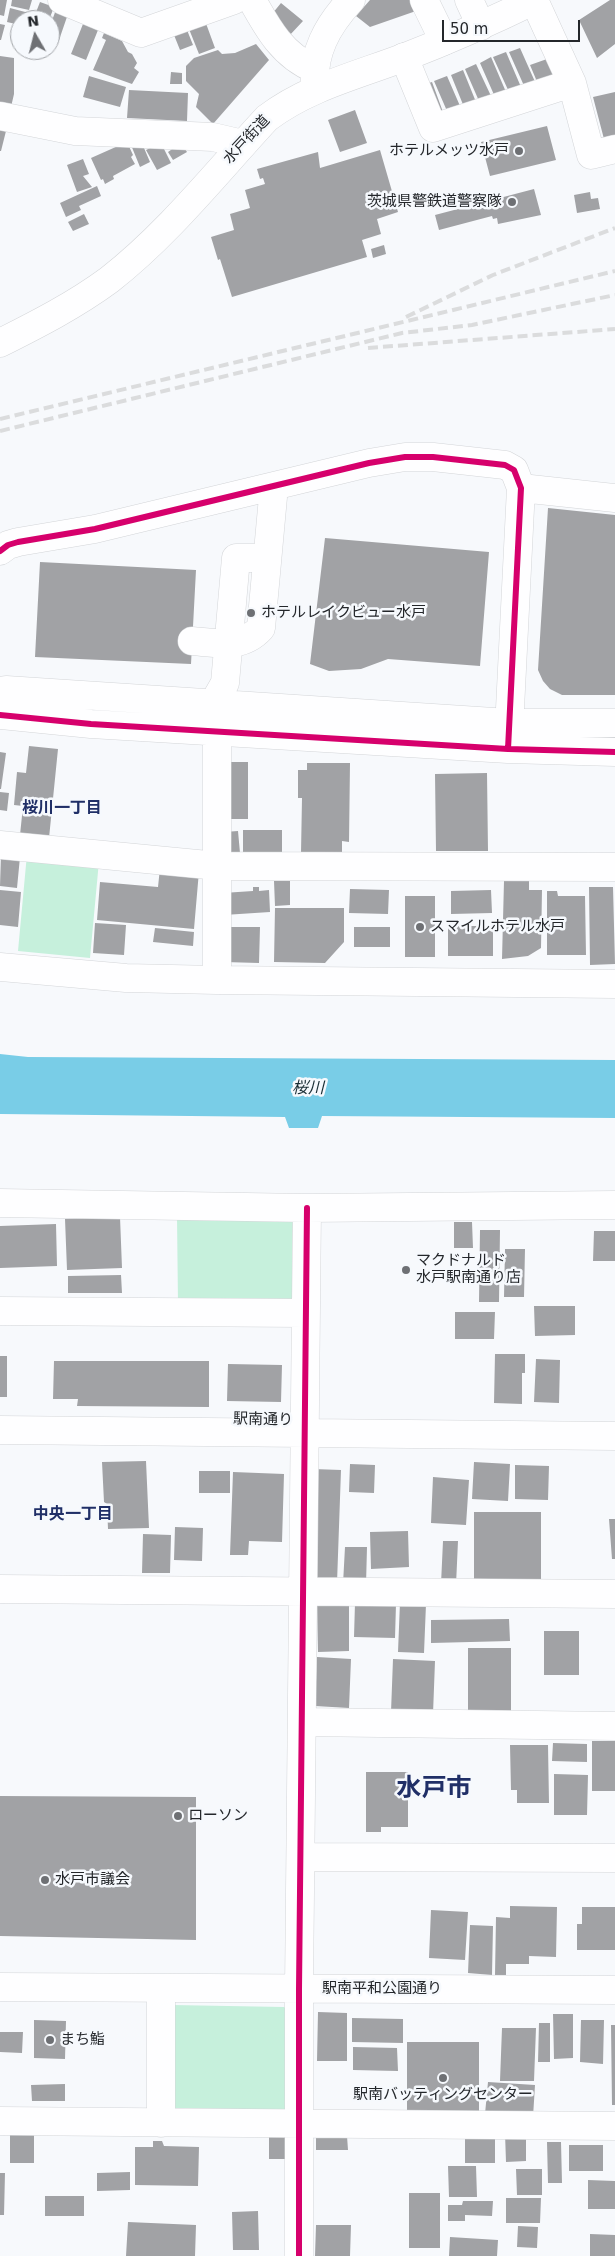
<!DOCTYPE html>
<meta charset="utf-8">
<style>
body{margin:0}
#map{position:relative;width:615px;height:2256px;overflow:hidden;background:#f7f9fc;font-family:"DejaVu Sans",sans-serif}
canvas{display:block}
.north{position:absolute;left:10px;top:10px;width:50px;height:50px;box-sizing:border-box;background:#f6f9fd;border:1px solid #a2a5a9;border-radius:50%;rotate:352deg;font-size:14px;font-weight:700;line-height:20px;text-align:center;color:#24272b}
.north::after{content:'';display:block;margin:auto;width:18px;height:22px;background:#6e7074;clip-path:polygon(50% 0,100% 100%,50% 72%,0 100%)}
.scale{position:absolute;left:442px;top:20px;width:138px;height:22px;box-sizing:border-box;border:2px solid #24272b;border-top:0;padding-left:6px;font-size:15px;line-height:18px;white-space:nowrap;color:#24272b;-webkit-text-stroke:4px #f6f9fd;paint-order:stroke}
</style>
<div id="map">
<canvas width="615" height="2256"></canvas>
<div class="north">N</div>
<div class="scale">50 m</div>
</div>
<script>
const g = document.querySelector('canvas').getContext('2d');
g.lineJoin = 'round';
function paint(path, color) {
  g.fillStyle = color;
  g.fill(path, 'evenodd');
}
function strokePath(path, color, width, dash) {
  g.strokeStyle = color;
  g.lineWidth = width;
  g.lineCap = dash ? 'butt' : 'round';
  g.setLineDash(dash || []);
  g.stroke(path);
}
function drawText(font, color, halo, rows, align = 'center') {
  g.font = font + ' "DejaVu Sans","Noto Sans JP",sans-serif';
  g.lineWidth = 5;
  g.setLineDash([]);
  g.textBaseline = 'middle';
  g.strokeStyle = halo;
  g.fillStyle = color;
  for (const [text, x, y, turn = 0] of rows) {
    g.save();
    g.translate(x, y);
    g.rotate((+turn || 0) * Math.PI / 180);
    g.textAlign = isNaN(turn) ? turn : align;
    if (halo) g.strokeText(text, 0, 0);
    g.fillText(text, 0, 0);
    g.restore();
  }
}
const green = new Path2D(`
 M27,854L99,861L90,958L18,951Z
 M177,1217L297,1220L296,1299L178,1304Z
 M172,2005L284,2007L290,2012L289,2107L284,2113L172,2112Z`);
const water = new Path2D(`
 M0,1054L28,1057L615,1060V1118L322,1116L318,1128H289L285,1117L0,1114Z`);
const building = new Path2D(`
 M0,0H7L4,16L0,15Z
 M12,0H32L29,10L11,6Z
 M370,0H412L416,11L370,27L356,16Z
 M610,0H615V44L597,58L579,20Z
 M40,2L54,7L49,20H33Z
 M281,3L303,21L289,36L272,14Z
 M57,7L69,11L58,43L50,40V26Z
 M10,8L29,13L28,20H20V25L7,22Z
 M204,18L215,48L199,54L187,24Z
 M0,24L5,25L1,40H0Z
 M83,24L98,30L86,60L71,54Z
 M185,25L193,45L180,50L172,30Z
 M104,33L122,41L128,52L132,54L137,63L134,68L139,72L132,84L93,70L106,40L102,38Z
 M256,44L269,60L213,124L196,107L199,94L186,81V66L194,58L218,50L222,54L235,53Z
 M520,48L536,84L525,88L509,52Z
 M506,52L521,87L509,92L493,57Z
 M0,56L14,58V94L11,107L0,105Z
 M491,57L506,92L495,97L480,63Z
 M547,59L553,75L538,84L530,65Z
 M476,64L491,96L479,101L465,69Z
 M463,70L476,102L464,107L451,75Z
 M171,72L182,73V84H170Z
 M89,76L126,87L120,107L83,97Z
 M447,76L460,106L447,111L434,81Z
 M432,82L443,112L434,115L423,85Z
 M129,90L188,93L187,121L127,118Z
 M615,92V136L604,139L593,97Z
 M355,110L367,143L340,152L328,120Z
 M0,126L7,127L1,151H0Z
 M547,126L556,160L490,176L481,142Z
 M141,141L150,162L140,167L131,145Z
 M127,142L133,155L131,157L135,164L113,176L114,179L105,184L103,179L101,180L91,158Z
 M161,143L171,163L157,170L146,150Z
 M181,143L187,152L173,160L168,152Z
 M380,150L398,212L377,219L381,234L362,240L367,257L232,297L220,259L218,260L211,237L234,230L230,214L250,208L245,190L265,184L263,178L260,179L257,169L318,152L320,168Z
 M83,159L89,174L83,176L92,187L77,192L67,165Z
 M97,186L101,196L79,206L81,210L66,217L60,203Z
 M534,189L541,215L498,224L497,218L493,219L492,216L439,230L435,215Z
 M590,192L591,199L598,198L600,209L577,213L574,195Z
 M84,214L89,224L73,231L68,222Z
 M384,245L386,254L373,258L371,249Z
 M548,508L615,515V695H562L550,689L543,681L538,670Z
 M325,538L489,552L480,666L388,659L361,669L329,671L310,664Z
 M40,562L196,570L191,664L35,657Z
 M29,746L58,749L49,838L20,835L23,806L14,805L17,772L26,773Z
 M0,752L6,753L1,789H0Z
 M227,762H248V819H226Z
 M307,763H350L349,842L342,841V853H301L302,798H298V770H307Z
 M487,773L488,851H436L435,774Z
 M0,792L9,793L7,811L0,810Z
 M243,830H282V852H243Z
 M238,831L240,853L231,854L224,832Z
 M1,855L20,857L17,888L0,886Z
 M160,868L199,871L194,929L97,920L100,882L158,887Z
 M274,881H290V905L275,906Z
 M504,881H529V890H542L541,948L528,956L502,959Z
 M253,887H259V891L269,890L270,912L224,915L223,893L253,891Z
 M589,887H613L615,964L590,965Z
 M350,889L389,890L388,914L349,913Z
 M0,890L21,892L18,927L0,925Z
 M491,890L492,913L451,914V891Z
 M547,891H557L558,896H585L586,955H547Z
 M405,896H435V957H405Z
 M275,908H344V942L325,963L274,962Z
 M95,923L126,925L124,955L93,953Z
 M448,926H493V956H448Z
 M224,927H260L259,963L224,962Z
 M354,927H390V947H354Z
 M155,928L194,932L193,946L153,942Z
 M120,1217L122,1268L67,1270L65,1219Z
 M454,1222H472L473,1248H454Z
 M56,1224L57,1266L0,1268V1226Z
 M480,1230H500L499,1302H479Z
 M594,1231H615V1261H593Z
 M505,1249H525L524,1297H504Z
 M121,1275L122,1293H68V1276Z
 M534,1306H575V1335L535,1336Z
 M455,1312H495L494,1339H455Z
 M495,1354H525V1373H522V1404L494,1403Z
 M0,1356H7V1397H0Z
 M536,1359L560,1360L559,1403L534,1402Z
 M54,1361H209V1407L77,1406L78,1399H53Z
 M228,1364L282,1365L281,1402L227,1401Z
 M146,1461L149,1528L108,1529L107,1504L104,1502L102,1462Z
 M474,1462L510,1464L508,1501L472,1499Z
 M350,1464L375,1465L374,1493L349,1492Z
 M515,1465L549,1466L548,1500L515,1499Z
 M313,1469L341,1470L337,1583L309,1582Z
 M199,1471H230V1493H199Z
 M233,1472L284,1474L282,1542L249,1541L248,1555H230Z
 M433,1477L469,1480L466,1525L431,1523Z
 M474,1512H541V1586L474,1585Z
 M609,1519H615V1559H612Z
 M175,1527L203,1528L202,1561L174,1560Z
 M408,1531L409,1567L371,1569L370,1532Z
 M143,1534L171,1535L170,1573H142Z
 M443,1541H458L456,1585L441,1584Z
 M345,1547H367L366,1585L343,1584Z
 M317,1602H349V1651L318,1652Z
 M400,1602L426,1604L424,1653L398,1652Z
 M355,1603L396,1604L395,1638L354,1637Z
 M509,1619L510,1641L431,1643V1620Z
 M544,1631H579V1675H544Z
 M468,1648H511V1717H468Z
 M317,1657L351,1659L349,1708L315,1706Z
 M393,1659L435,1661L433,1714L391,1712Z
 M592,1741H615V1791H592Z
 M553,1743L587,1744V1762L552,1761Z
 M510,1745H548L549,1803H517V1790H511Z
 M366,1772H408V1827H381V1832H366Z
 M554,1774L588,1775L587,1815H554Z
 M0,1796L196,1797V1940L0,1936Z
 M510,1906L557,1907L556,1957L529,1956V1964H506V1975H495L496,1917L510,1918Z
 M582,1907H615V1950H577V1924H582Z
 M431,1910L468,1912L465,1960L429,1958Z
 M470,1925L493,1926L492,1975L468,1973Z
 M318,2012L347,2013V2061H317Z
 M553,2014H573V2058L554,2059Z
 M352,2018L403,2019V2043L352,2042Z
 M34,2020L66,2021L65,2059L34,2058Z
 M581,2020H604L603,2064L580,2062Z
 M539,2023H550V2062H538Z
 M611,2025H615V2105H612Z
 M502,2028H536L534,2081H500Z
 M0,2032H23L22,2053L0,2052Z
 M407,2042H479V2114H407Z
 M353,2047L397,2048L398,2071L353,2070Z
 M488,2082L535,2085L533,2117L485,2114Z
 M65,2084V2101H32L31,2085Z
 M269,2129L290,2130V2159H269Z
 M10,2131H34V2163H10Z
 M465,2131H495V2163H465Z
 M505,2133H526V2161L506,2162Z
 M347,2136L348,2150H316V2137Z
 M153,2141H162L164,2146L199,2147L198,2186L135,2185V2147H153Z
 M547,2142H561L562,2183H548Z
 M569,2145H603V2171H569Z
 M448,2166H476L477,2197H449Z
 M516,2169H542V2195H517Z
 M130,2172V2190L97,2191V2173Z
 M0,2173H5L4,2215H0Z
 M588,2180L615,2181V2209H588Z
 M409,2193H440V2248H409Z
 M45,2196H84V2216H45Z
 M506,2198H541L540,2223H506Z
 M463,2201H493L492,2216L465,2215V2221H448V2205H462Z
 M258,2211L259,2250H233L232,2212Z
 M128,2222L196,2225L195,2256H126Z
 M316,2225H351L350,2256H315Z
 M518,2226L538,2227L537,2248L517,2247Z
 M590,2234L615,2235V2256H590Z
 M450,2237L498,2240L497,2256H449Z`);
const minor = new Path2D(`
 M62,0L141,33L234,0
 M252,0C268,29 283,56 315,69
 M424,0L444,41
 M469,0L481,26
 M534,0L572,83L591,155L615,149
 M404,57L433,128L572,83
 M315,89C312,53 327,26 351,0
 M0,116L75,131L213,137L243,144
 M521,488L615,498
 M0,551L8,545L18,542L95,529L369,463L405,457H433L505,465L514,470L521,488L508,749
 M192,641C218,643 242,649 261,628L274,486
 M0,691L6,690L509,723H615
 M213,704L225,683L236,558H267
 M0,715L91,724L508,749L615,752
 M0,845L218,866L615,867
 M0,967L126,978L217,980L615,984
 M217,980V731
 M0,1203L307,1208L615,1205
 M0,1311L305,1313
 M0,1430L615,1436
 M0,1589L615,1594
 M302,1722L615,1726
 M301,1857L615,1858
 M0,1987L615,1990
 M0,2121L615,2126
 M161,2123V1988
 M299,2256V1989L307,1208`);
const major = new Path2D(`
 M0,343C38,324 75,305 109,280C168,234 216,173 267,118C308,87 358,75 405,57C449,40 492,21 535,0`);
const rail = new Path2D(`
 M406,317L493,275L615,228
 M368,348L615,329
 M0,419L615,271
 M0,431L402,333L472,325L615,295`);
const cycleway = new Path2D(`
 M0,551L8,545L18,542L95,529L369,463L405,457H433L505,465L514,470L521,488L508,749
 M0,715L91,724L508,749L615,752
 M299,2256V1989L307,1208`);
const markers = [
 [519,151,5,"#6e7074"],
 [512,202,5,"#6e7074"],
 [251,613,5,"#6e7074"],
 [420,927,5,"#6e7074"],
 [406,1270,5,"#6e7074"],
 [178,1816,5,"#6e7074"],
 [45,1880,5,"#6e7074"],
 [50,2040,5,"#6e7074"],
 [443,2078,5,"#6e7074"]
];
const streetNames = [
 ["水戸街道",247,140,-47],
 ["駅南通り",263,1420,1],
 ["駅南平和公園通り",382,1989]
];
const poiNames = [
 ["ホテルメッツ水戸",509,151,"right"],
 ["茨城県警鉄道警察隊",502,202,"right"],
 ["ホテルレイクビュー水戸",261,613],
 ["スマイルホテル水戸",430,927],
 ["マクドナルド",416,1261],
 ["水戸駅南通り店",416,1278],
 ["ローソン",188,1816],
 ["水戸市議会",55,1880],
 ["まち鮨",60,2040],
 ["駅南バッティングセンター",443,2095,"center"]
];
const neighbourhoodNames = [
 ["桜川一丁目",62,809],
 ["中央一丁目",73,1515]
];
const waterNames = [
 ["桜川",308,1089]
];
const townNames = [
 ["水戸市",434,1789]
];
paint(green, '#c6f0dc');
paint(water, '#79cde7');
paint(building, '#a1a2a5');
strokePath(minor, '#d3d5d8', 29);
strokePath(major, '#d3d5d8', 29);
strokePath(minor, '#fefeff', 28);
strokePath(major, '#fefeff', 28);
strokePath(rail, '#dbdcdd', 4, [10, 5]);
strokePath(cycleway, '#d6006c', 6);
for (const [x, y, r, color] of markers) {
  const dot = new Path2D();
  dot.arc(x, y, r, 0, 2 * Math.PI);
  g.fillStyle = color;
  g.fill(dot);
  strokePath(dot, '#f6f9fd', 2);
}
drawText('15px', '#24272b', '#f6f9fd', streetNames);
drawText('15px', '#24272b', '#f6f9fd', poiNames, 'left');
drawText('bold 16px', '#202f67', '#f6f9fd', neighbourhoodNames);
drawText('italic 16px', '#182c33', '#f6f9fd', waterNames);
drawText('bold 25px', '#202f67', '#f6f9fd', townNames);
</script>
